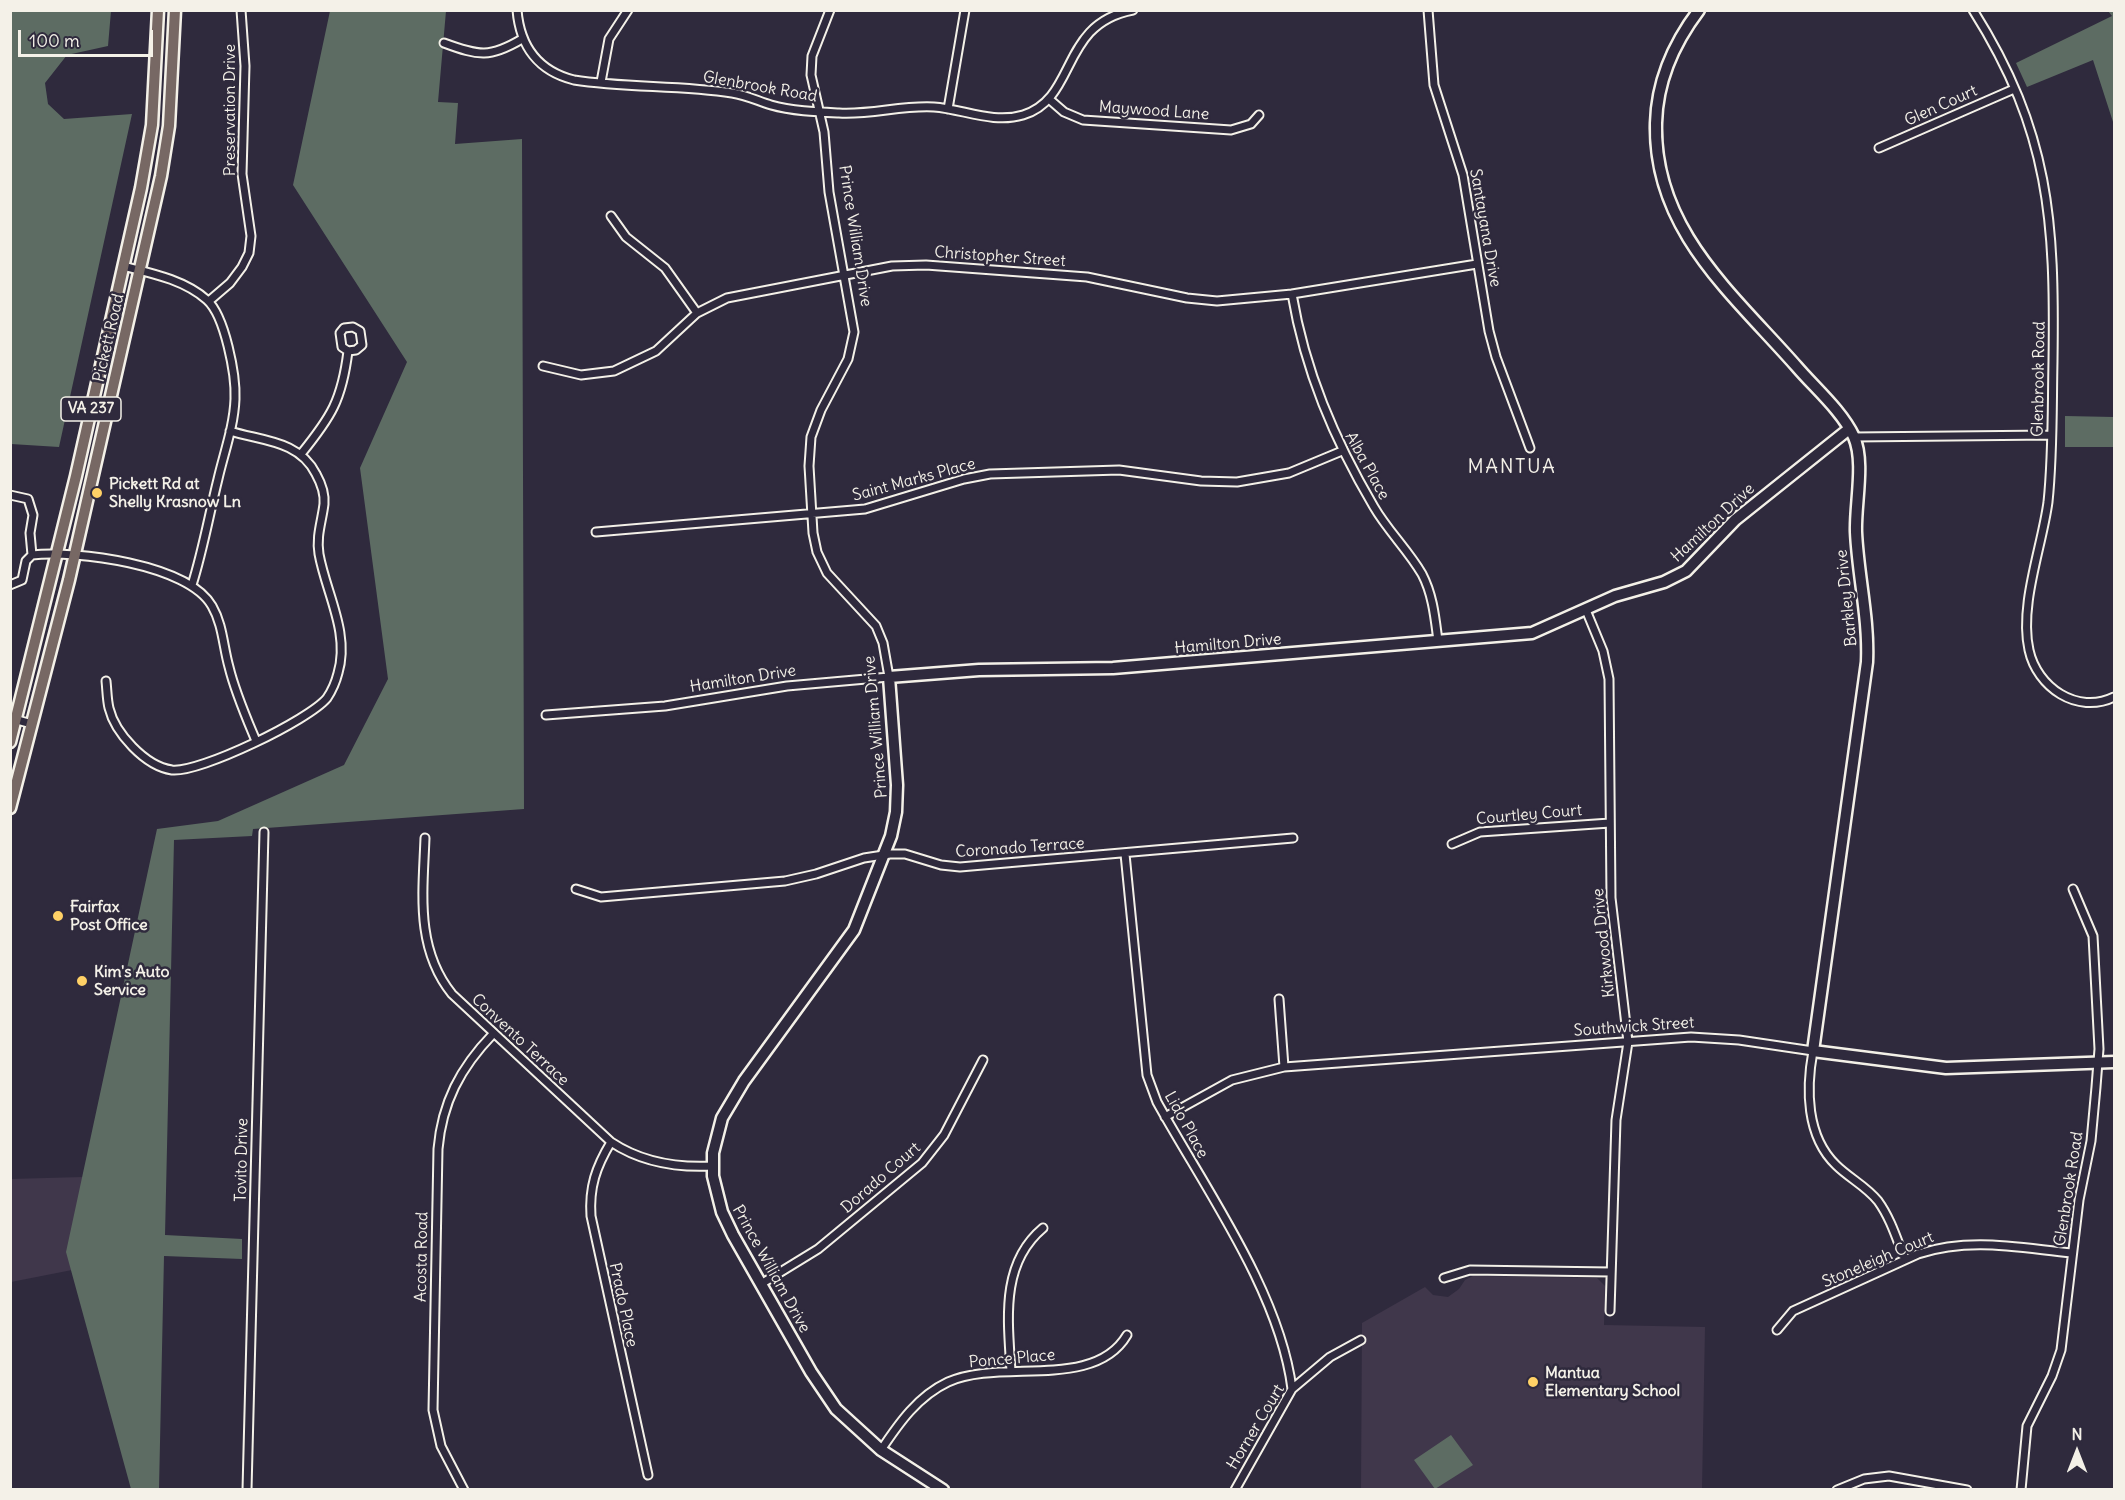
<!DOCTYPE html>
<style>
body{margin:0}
#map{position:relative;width:2125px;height:1500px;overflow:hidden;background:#2f2a3d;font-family:Delius,sans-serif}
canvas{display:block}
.frame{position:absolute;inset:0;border:12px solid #f4f1e8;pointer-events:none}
.north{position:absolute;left:2047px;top:1422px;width:60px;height:60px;-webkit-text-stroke:4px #2f2a3d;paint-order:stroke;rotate:0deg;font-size:16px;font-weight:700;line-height:24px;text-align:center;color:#f4f1e8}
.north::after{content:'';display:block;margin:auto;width:21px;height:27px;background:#f4f1e8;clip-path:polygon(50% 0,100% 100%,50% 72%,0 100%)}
.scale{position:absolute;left:18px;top:30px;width:135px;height:27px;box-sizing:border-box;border:3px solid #f4f1e8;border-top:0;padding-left:8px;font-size:18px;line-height:21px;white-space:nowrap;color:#f4f1e8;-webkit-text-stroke:4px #2f2a3d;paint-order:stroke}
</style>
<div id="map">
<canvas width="2125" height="1500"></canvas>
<div class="frame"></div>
<div class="north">N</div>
<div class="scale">100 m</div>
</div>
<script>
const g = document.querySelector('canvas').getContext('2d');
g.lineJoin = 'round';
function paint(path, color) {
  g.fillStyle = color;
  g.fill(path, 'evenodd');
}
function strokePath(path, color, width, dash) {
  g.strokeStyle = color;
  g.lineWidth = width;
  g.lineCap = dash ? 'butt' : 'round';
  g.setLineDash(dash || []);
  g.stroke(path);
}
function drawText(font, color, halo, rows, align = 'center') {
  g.font = font + ' Delius,sans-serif';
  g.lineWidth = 5;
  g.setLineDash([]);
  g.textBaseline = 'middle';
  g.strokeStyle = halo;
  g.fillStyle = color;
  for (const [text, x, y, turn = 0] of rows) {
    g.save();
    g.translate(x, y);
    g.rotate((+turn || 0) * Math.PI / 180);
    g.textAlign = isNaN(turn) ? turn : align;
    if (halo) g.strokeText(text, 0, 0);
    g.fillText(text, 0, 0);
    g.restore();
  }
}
const built = new Path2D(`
 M83,1177L72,1270L11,1282L10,1179Z
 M1473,1276L1597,1278L1605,1286L1604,1325L1705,1327L1702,1489L1361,1490L1362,1323L1425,1287L1433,1295L1448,1297L1459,1289L1465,1280Z`);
const green = new Path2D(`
 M10,11H111L108,46L67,55L45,83L48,104L64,119L132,114L59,447L11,444Z
 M330,11H446L438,102L458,103L455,144L522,139L524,809L253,829L252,836L174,840L165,1235L242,1239V1259L164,1256L159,1489H131L66,1252L157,829L218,821L344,765L388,679L360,468L407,362L293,185Z
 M2108,11H2114V125L2093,60L2027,87L2016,63L2112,16Z
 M2065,416L2114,417V447H2065Z
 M1451,1435L1473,1465L1435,1489L1414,1460Z`);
const street = new Path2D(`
 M517,10C520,46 538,71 574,80C626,88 680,85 732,93C746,95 758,101 771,105C792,111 817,112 839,113C871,115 902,105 934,107C963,109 993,124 1023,115C1078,98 1059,24 1133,10
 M1428,10L1434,85L1463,175L1489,331L1496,357L1530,448
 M1973,10C2050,132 2055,222 2053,361C2052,408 2053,455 2048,502C2042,547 2019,605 2029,650C2037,687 2077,715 2114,697
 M444,43C479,56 490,58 522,39
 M601,82L609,39L628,10
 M1049,99L1064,112L1083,120L1231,130L1251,124L1259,115
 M948,109L965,10
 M1879,148L2014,89
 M611,216L626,237L665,268L697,313
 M123,266C151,273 185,280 207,300C225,316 236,375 235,399C234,426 224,453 218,479C209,515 203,550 192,585
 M1292,294C1305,371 1334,439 1374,507C1388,531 1408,550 1422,574C1433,595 1435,618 1438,641
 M209,301L230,283L242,267L249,253L251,236L242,174L245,66L241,10
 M543,366L581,375L614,371L656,351L697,313L727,298L892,266L926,265L1087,277L1187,298L1217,301L1292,294L1477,264
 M1854,437L2051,435
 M301,454C331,417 342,400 348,351L356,350L362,345L360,331L353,327L344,328L340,333L342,347L348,351
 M10,495L28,499L33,515L30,533L32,555
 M596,532L865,509L964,479L990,474L1119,470L1201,481L1237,482L1289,473L1342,451
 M10,585L22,580L26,561L32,555C75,550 188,564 212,606C223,625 223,646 229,667C235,692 246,717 256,741
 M1586,610L1603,651L1609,679L1611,898L1628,1042L1616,1120L1610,1311
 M106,681C107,690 107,700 109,708C115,733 145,766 172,770C200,773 309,720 327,698C331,692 336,681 338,673C350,633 326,593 319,554C316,536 322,521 324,504C325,493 321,483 316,474C299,440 261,441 230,431
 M546,715L665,706L787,686L889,677L883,643L876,626L827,573L817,552L813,533L809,466L811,437L821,410L848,359L854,332L829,192L824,132L811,75L812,56L830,10
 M10,718L32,724
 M425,838C423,892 415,948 452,994L611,1142C641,1162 677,1168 713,1166
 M1452,844L1480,832L1610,823
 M1125,854L1147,1075L1157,1102C1204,1187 1280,1292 1292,1389
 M576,889L601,897L785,881L816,874L864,858L890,854H905L941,865L960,867L1293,838
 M1279,999L1284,1067
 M1165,1117L1232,1080L1284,1067L1691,1037L1739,1040L1813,1051C1806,1089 1806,1136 1836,1165C1849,1178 1866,1186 1878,1201C1891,1219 1897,1240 1905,1260
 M611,1142C596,1167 589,1187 591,1216L648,1475
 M1444,1278L1470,1270L1611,1272
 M761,1284L818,1249L922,1163L944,1135L983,1060
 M1777,1330L1793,1311L1918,1254C1971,1237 2019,1248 2072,1253
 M1011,1371C1008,1320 1000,1264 1043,1228
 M881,1450C899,1423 918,1396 948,1382C1001,1358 1094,1391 1127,1335
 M247,1490L264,832
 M464,1490L441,1446L433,1410L438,1149C442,1103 460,1068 493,1034
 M1235,1490L1292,1389L1330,1357L1361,1340
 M1837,1490L1864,1479L1889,1476L1967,1490
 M2021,1490L2027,1426L2052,1376L2061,1350L2079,1200L2091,1141L2096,1087L2099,1049L2093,936L2073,889`);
const secondary = new Path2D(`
 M1699,10C1674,43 1657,82 1656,123C1653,229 1732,293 1797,367C1815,388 1842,411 1854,437C1865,462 1855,504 1856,532C1858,576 1869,618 1867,662L1813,1051L1946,1068L2114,1062
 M943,1490L881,1450L836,1409L811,1372L733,1235L722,1212L713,1176V1153L722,1118L744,1081L854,930L891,836L896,812L897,785L889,677L979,670L1113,668L1532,633L1615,596L1664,582L1686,571L1735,520L1849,429`);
const primary = new Path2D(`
 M10,742L76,476L141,188L152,125L158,10
 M10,808L69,580L161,176L169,126L175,10`);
const markers = [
 [97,493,6,"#ffd166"],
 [58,916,6,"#ffd166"],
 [82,981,6,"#ffd166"],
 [1533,1382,6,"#ffd166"]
];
const shields = [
 [91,409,60]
];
const shieldNames = [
 ["VA 237",91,409]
];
const streetNames = [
 ["Glenbrook Road",760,87,10],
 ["Glen Court",1941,106,-24],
 ["Preservation Drive",230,110,-90],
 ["Maywood Lane",1154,111,4],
 ["Santayana Drive",1485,228,80],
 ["Prince William Drive",855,236,81],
 ["Christopher Street",1000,257,4],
 ["Pickett Road",109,338,-77],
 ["Glenbrook Road",2039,379,-89],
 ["Alba Place",1367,466,61],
 ["Saint Marks Place",914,480,-15],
 ["Hamilton Drive",1713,523,-43],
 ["Barkley Drive",1847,598,-96],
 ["Hamilton Drive",1228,644,-5],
 ["Hamilton Drive",743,679,-9],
 ["Prince William Drive",876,727,-95],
 ["Courtley Court",1529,815,-5],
 ["Coronado Terrace",1020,848,-4],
 ["Kirkwood Drive",1604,943,-96],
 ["Southwick Street",1634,1027,-4],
 ["Convento Terrace",520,1040,43],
 ["Lido Place",1186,1125,61],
 ["Tovito Drive",242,1160,-89],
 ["Dorado Court",881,1178,-41],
 ["Glenbrook Road",2069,1189,-81],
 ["Acosta Road",422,1257,-89],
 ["Stoneleigh Court",1878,1260,-23],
 ["Prince William Drive",771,1269,61],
 ["Prado Place",623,1305,78],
 ["Ponce Place",1012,1359,-5],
 ["Horner Court",1256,1427,-59]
];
const poiNames = [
 ["Pickett Rd at",109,484],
 ["Shelly Krasnow Ln",109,502],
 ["Fairfax",70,907],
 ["Post Office",70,925],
 ["Kim's Auto",94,972],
 ["Service",94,990],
 ["Mantua",1545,1373],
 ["Elementary School",1545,1391]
];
const quarterNames = [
 ["MANTUA",1512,467]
];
paint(built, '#40374b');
paint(green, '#5d6c63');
strokePath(street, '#f4f1e8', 11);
strokePath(secondary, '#f4f1e8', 15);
strokePath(primary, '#f4f1e8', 15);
strokePath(street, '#2f2a3d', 7);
strokePath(secondary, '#2f2a3d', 10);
strokePath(primary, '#776864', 10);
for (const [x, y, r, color] of markers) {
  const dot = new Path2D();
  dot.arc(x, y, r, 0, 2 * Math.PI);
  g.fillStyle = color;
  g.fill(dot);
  strokePath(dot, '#2f2a3d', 2);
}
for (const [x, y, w] of shields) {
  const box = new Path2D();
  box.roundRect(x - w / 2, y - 12, w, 24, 4.5);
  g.fillStyle = '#2f2a3d';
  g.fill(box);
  strokePath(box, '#f4f1e8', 1.5);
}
drawText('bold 15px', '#f4f1e8', null, shieldNames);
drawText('16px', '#f4f1e8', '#2f2a3d', streetNames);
drawText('bold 16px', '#f4f1e8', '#2f2a3d', poiNames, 'left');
g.letterSpacing = '1.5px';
drawText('20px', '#f4f1e8', '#2f2a3d', quarterNames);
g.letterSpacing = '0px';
</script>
